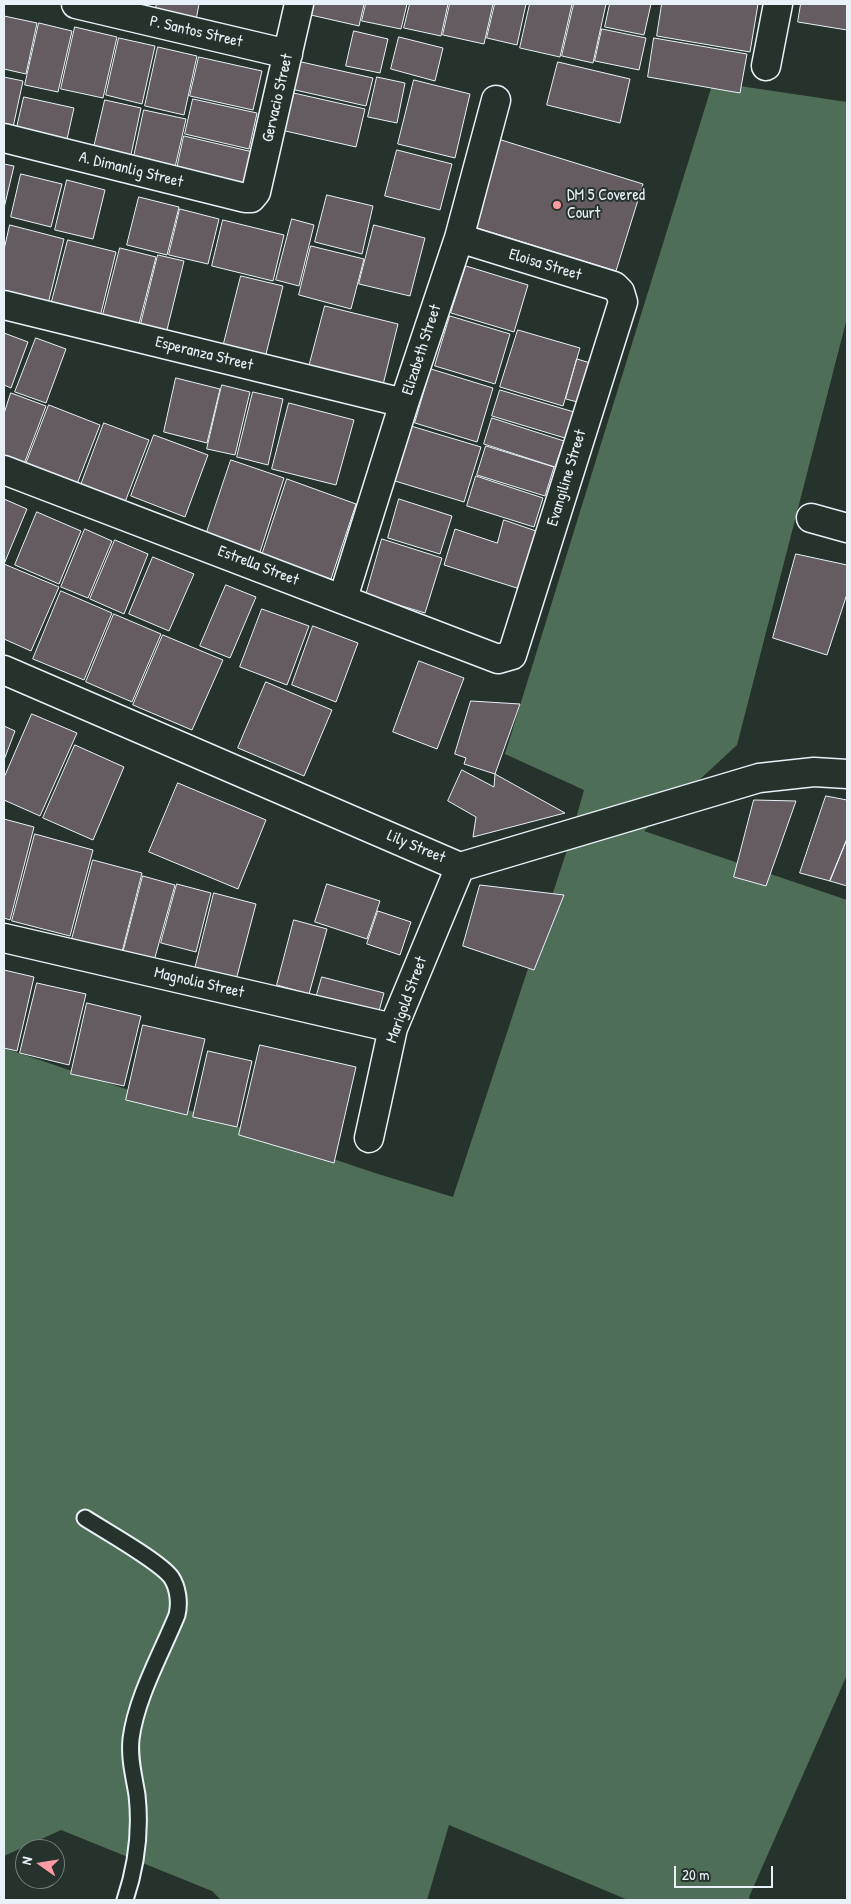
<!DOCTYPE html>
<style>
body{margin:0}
#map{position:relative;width:851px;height:1904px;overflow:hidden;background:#26332d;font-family:"Patrick Hand",sans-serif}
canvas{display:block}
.frame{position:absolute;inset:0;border:5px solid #e8f1f8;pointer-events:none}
.north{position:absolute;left:15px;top:1839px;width:50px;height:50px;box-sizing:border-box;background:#26332d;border:1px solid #747f7e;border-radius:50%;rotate:283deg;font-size:14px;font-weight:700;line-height:20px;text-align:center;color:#e8f1f8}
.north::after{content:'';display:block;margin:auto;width:18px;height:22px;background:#ff9aa2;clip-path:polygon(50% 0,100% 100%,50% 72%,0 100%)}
.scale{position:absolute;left:674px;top:1866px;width:99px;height:22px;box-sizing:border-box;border:2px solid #e8f1f8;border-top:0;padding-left:6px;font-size:15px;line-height:18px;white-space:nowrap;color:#e8f1f8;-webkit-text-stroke:4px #26332d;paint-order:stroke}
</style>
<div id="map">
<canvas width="851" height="1904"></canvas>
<div class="frame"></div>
<div class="north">N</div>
<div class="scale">20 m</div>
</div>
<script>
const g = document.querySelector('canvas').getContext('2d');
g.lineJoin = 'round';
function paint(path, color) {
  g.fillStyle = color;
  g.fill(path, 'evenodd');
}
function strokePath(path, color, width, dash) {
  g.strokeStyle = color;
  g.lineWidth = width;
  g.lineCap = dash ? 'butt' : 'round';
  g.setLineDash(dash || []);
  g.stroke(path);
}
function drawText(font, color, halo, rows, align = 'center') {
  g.font = font + ' "Patrick Hand",sans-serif';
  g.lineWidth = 4;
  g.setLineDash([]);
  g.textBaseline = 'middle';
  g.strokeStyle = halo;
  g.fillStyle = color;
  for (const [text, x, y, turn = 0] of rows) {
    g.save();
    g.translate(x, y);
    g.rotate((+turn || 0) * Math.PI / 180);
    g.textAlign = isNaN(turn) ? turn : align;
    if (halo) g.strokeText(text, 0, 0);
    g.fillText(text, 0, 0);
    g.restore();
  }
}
const green = new Path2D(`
 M713,82L847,102V318L737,745L644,831L847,900V1675L749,1897L750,1900H628L449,1825L427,1900H221L212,1891L61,1830L4,1856V1048L375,1173L453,1197L567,850L584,790L505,754Z`);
const building = new Path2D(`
 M157,4H199L196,20L155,11Z
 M304,4H364L359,26L302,13Z
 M366,4H407L401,29L362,21Z
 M410,4H448L441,36L404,28Z
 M450,4H493L484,44L443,35Z
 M495,4H526L517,45L487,38Z
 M530,4H572L560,57L520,48Z
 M574,4H606L593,63L562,56Z
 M610,4H651L644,35L605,27Z
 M662,4H758L750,52L657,36Z
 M801,4H847V30L798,22Z
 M4,16L37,23L26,74L4,69Z
 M39,23L72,31L58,92L25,85Z
 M75,27L117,37L103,98L61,89Z
 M602,29L646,38L639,70L595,61Z
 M354,31L388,39L380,73L346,66Z
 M399,37L443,48L435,81L391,69Z
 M119,38L155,46L142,104L106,95Z
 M654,38L747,54L740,93L648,77Z
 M158,47L197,56L184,115L145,106Z
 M199,57L262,71L253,110L190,96Z
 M297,61L373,78L366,106L291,89Z
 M558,62L630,79L620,123L547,105Z
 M4,77L23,81L12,132L4,130Z
 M377,77L405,83L397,123L368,117Z
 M414,80L470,94L455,158L398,144Z
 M289,92L365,109L356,147L281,130Z
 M24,97L74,108L65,148L15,136Z
 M193,99L257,113L249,149L185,134Z
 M105,100L141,108L129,164L92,156Z
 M144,110L186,119L173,176L132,166Z
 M184,136L253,152L244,193L175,178Z
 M498,139L643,184L616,271L471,226Z
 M397,150L452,164L440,210L385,196Z
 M4,164L14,166L4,208Z
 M21,174L62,184L51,227L11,217Z
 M67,180L105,190L93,239L55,230Z
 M327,195L373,206L362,254L315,242Z
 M139,197L179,207L167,255L127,245Z
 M180,209L219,219L208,264L169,255Z
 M292,219L314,225L299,286L276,280Z
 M223,220L284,235L273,281L212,266Z
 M10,225L64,239L48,304L4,293V250Z
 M374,225L425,238L410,296L359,284Z
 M68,240L116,252L100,317L51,305Z
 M311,246L364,259L351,309L299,295Z
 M120,248L156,257L139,324L103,315Z
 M158,255L184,261L166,334L140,328Z
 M466,266L528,285L514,332L451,313Z
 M241,276L283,286L265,358L223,347Z
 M325,306L398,324L383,385L309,367Z
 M450,316L510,334L495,384L435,366Z
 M518,330L580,348L563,406L500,387Z
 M4,333L28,342L11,388L4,385Z
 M36,338L66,349L46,403L15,392Z
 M577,359L597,365L585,404L566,399Z
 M431,369L493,388L477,442L415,423Z
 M176,378L220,389L207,443L164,432Z
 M222,385L250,392L235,455L207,449Z
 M500,390L574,412L565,438L492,416Z
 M253,392L283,399L268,465L237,457Z
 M11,393L46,406L24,464L4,456V414Z
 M289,403L354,420L336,485L272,469Z
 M49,405L100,425L77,484L26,464Z
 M492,418L564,441L555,467L484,444Z
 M104,423L149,440L125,502L81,485Z
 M411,426L481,447L464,502L395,481Z
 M154,435L208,455L185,517L131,496Z
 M486,446L554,467L545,496L477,475Z
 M231,460L284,478L260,552L206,535Z
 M476,476L543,498L534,527L467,506Z
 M287,479L356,504L331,579L262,555Z
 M4,499L27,509L4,564Z
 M399,499L452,516L440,554L388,538Z
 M37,512L81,531L59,584L15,565Z
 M504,520L539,532L520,589L444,565L455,529L497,543Z
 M85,529L112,541L88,598L61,587Z
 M382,539L442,558L425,613L366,595Z
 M115,540L148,554L124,614L90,599Z
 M796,554L847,565V594L827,655L773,638Z
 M153,557L194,574L169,631L129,614Z
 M4,564L59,587L31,651L4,639Z
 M226,585L256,597L230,658L200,646Z
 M61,591L112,613L84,680L33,659Z
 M262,609L309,626L287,685L240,667Z
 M114,614L161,634L132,702L86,682Z
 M313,626L358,643L336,702L292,685Z
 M163,635L223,660L192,730L133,705Z
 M419,661L464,678L437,749L393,732Z
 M266,682L332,710L304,776L238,748Z
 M471,701L520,704L495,774L464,764L466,758L455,754Z
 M32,714L77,733L40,816L4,800V778Z
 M4,726L15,731L4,760Z
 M75,745L124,767L93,840L43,818Z
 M462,770L494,787L495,774L565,813L473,837L476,817L448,801Z
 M178,783L266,820L238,889L149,852Z
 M826,796L847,800V839L830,881L800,873Z
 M754,800L796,801L766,886L734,877Z
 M4,819L34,827L10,920L4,918Z
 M35,834L93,850L70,936L12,921Z
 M847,839V886L830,881Z
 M93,860L142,873L122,952L72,939Z
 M143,876L175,885L154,961L123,953Z
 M177,884L211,893L196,952L161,943Z
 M327,884L380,901L367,939L315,922Z
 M480,885L564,895L534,970L463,946Z
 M214,893L256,904L236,980L195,969Z
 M378,911L411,922L400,955L367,944Z
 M294,920L327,929L309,994L277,985Z
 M4,970L34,977L17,1051L4,1048Z
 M322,977L384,993L376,1022L314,1005Z
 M37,983L86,994L69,1065L20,1053Z
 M87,1003L141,1016L124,1086L71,1074Z
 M143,1025L205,1039L187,1115L126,1100Z
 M260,1045L356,1067L334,1163L239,1135Z
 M208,1051L252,1061L237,1127L193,1117Z`);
const service = new Path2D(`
 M85,1518C105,1531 159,1561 171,1577C178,1587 180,1603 177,1615C162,1652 136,1698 131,1739C129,1759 134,1776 137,1795C141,1831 136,1867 125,1900`);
const minor = new Path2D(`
 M76,4L288,54
 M766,66L778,4
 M4,138L245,198H251L256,192L299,4
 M4,305L404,403
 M4,470L498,659L512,655L623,302L620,292L614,286L459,238
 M811,518L847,528
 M343,598L404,403L459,238L496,100
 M4,670L460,867L759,778L814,772L847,774
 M4,938L393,1028
 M369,1138L393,1028L460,867`);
const markers = [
 [557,205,5,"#ff9aa2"]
];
const streetNames = [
 ["P. Santos Street",196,32,13],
 ["Gervacio Street",278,98,-77],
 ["A. Dimanlig Street",131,170,14],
 ["Eloisa Street",545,265,17],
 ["Elizabeth Street",422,350,-72],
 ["Esperanza Street",204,354,14],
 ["Evangiline Street",567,478,-73],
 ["Estrella Street",258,566,21],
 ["Lily Street",416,847,23],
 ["Magnolia Street",199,983,13],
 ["Marigold Street",407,1000,-70]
];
const poiNames = [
 ["DM 5 Covered",567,196],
 ["Court",567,214]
];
paint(green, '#4f6e57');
paint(building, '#655c62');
strokePath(building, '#e8f1f8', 1);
strokePath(service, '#e8f1f8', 19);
strokePath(minor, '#e8f1f8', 31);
strokePath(service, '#26332d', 15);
strokePath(minor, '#26332d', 28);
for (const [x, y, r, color] of markers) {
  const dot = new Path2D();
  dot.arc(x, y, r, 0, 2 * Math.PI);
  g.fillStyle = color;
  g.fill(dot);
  strokePath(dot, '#26332d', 2);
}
drawText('16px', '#e8f1f8', '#26332d', streetNames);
drawText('16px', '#e8f1f8', '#26332d', poiNames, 'left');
</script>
